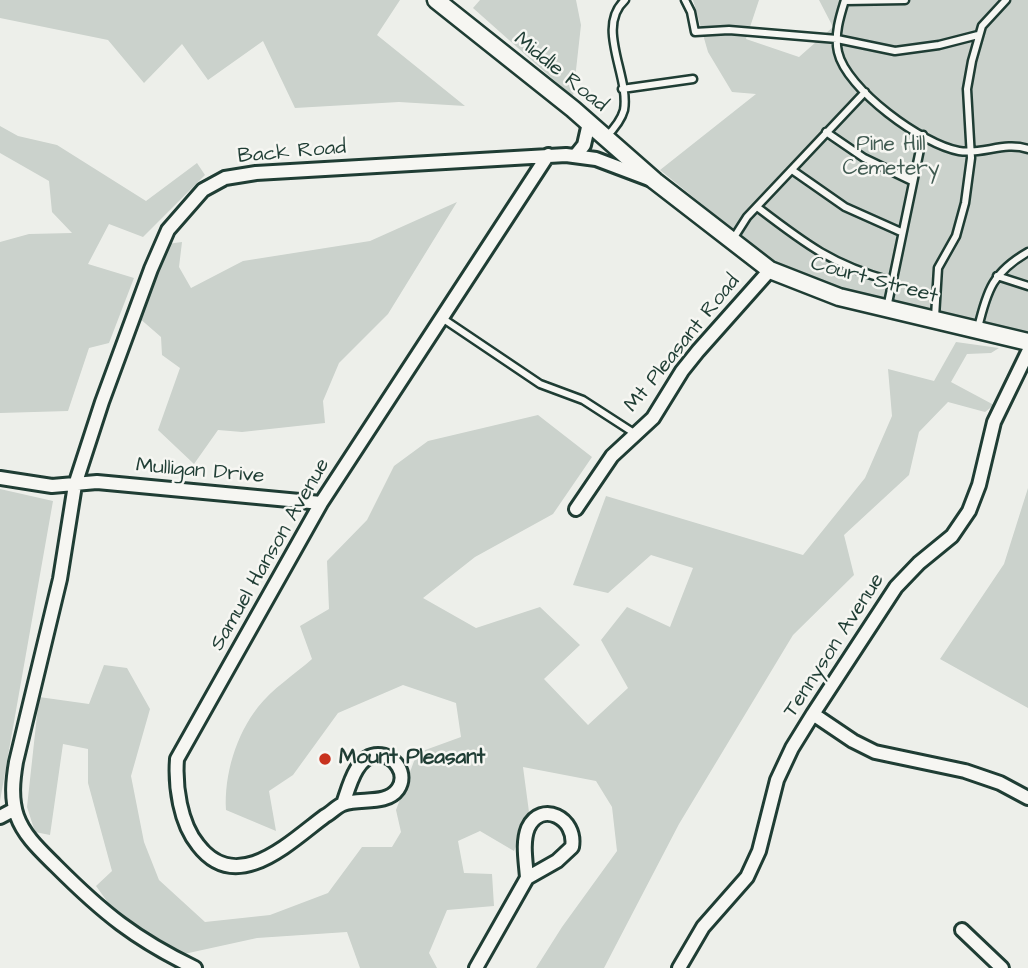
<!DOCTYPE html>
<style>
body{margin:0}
canvas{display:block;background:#edefea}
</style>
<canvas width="1028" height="968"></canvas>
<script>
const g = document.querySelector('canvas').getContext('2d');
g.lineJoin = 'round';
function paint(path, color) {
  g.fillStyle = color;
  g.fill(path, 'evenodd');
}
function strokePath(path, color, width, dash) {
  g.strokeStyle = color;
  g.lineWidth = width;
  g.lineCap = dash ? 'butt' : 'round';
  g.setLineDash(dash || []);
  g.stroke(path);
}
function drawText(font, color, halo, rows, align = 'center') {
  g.font = font + ' "Architects Daughter",sans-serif';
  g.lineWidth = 5;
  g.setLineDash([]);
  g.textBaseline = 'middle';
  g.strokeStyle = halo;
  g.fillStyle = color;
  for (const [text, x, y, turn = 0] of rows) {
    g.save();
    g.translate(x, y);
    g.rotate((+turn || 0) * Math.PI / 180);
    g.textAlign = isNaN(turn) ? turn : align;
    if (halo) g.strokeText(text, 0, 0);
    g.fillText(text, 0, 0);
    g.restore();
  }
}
const green = new Path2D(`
 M0,0H400L377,35L465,106L399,102L295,108L263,41L208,80L182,44L144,83L108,40L0,18Z
 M480,0H576L581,25L573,97L473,8Z
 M693,0H759L746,39L799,57L833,27L819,0H1028V332L835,286L794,272L768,258L660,170L756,94L732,92L708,52Z
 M0,126L18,136L57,145L146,201L197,163L205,175L143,237L109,224L88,264L134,278L109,343L89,348L68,411L0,413V242L29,234L72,233L52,212L49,181L0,153Z
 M457,202L388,314L339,363L323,401L325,423L242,432L218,430L194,464L158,430L180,368L162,355L161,337L138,317L167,244L182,242L179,267L191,288L243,261L370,241Z
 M956,342L999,348L991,353L967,354L951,382L994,405L985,412L948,402L919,432L909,475L844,535L854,575L793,635L679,824L604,968H536L562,927L617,851L612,807L596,781L523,767L529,812L514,851L480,831L458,841L464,873L492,874L494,906L447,910L429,953L437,968H360L347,932L257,938L184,954L117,915L96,886L112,871L88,783V749L63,744L50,835L35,832L27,807L39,697L89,704L104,665L127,668L150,709L131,776L144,842L159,880L205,922L270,915L328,893L362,847H392L401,832L396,810L417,753L461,737L456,703L403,685L338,713L293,775L269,791L276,831L226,810C224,775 236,735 258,707C272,689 295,674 312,659L300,626L329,609L327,561L367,520L394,466L428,441L538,415L592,457L553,514L475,557L423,598L476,628L540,607L580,645L544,679L588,725L628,688L601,640L627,607L670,627L693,568L651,555L608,593L573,585L606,496L803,555L865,478L892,416L888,369L934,381Z
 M1028,488V708L940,659L1004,564Z
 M0,489L53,501L0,801Z`);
const service = new Path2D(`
 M685,0L691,12L695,32L729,30L837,39L895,51L939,45L978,35
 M845,0C840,16 834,35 838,52C846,89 923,145 959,151C983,155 1004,141 1028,149
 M845,1L905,0
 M622,89L693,79
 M826,132L864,158L912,181
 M606,137C614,129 621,121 624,110C630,76 595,27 625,0
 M792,170L845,207L901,232
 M757,207C804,243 832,265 891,281
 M733,239L747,217L865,92
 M997,276L1028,286
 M887,308L923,135
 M935,317L938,268L956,236L965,203L971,158L967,89L972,61L982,26L1006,0
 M442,318L540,384L583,400L634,433
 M978,328C987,290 993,272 1028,252`);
const minor = new Path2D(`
 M576,155L584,145L589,123
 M0,478L52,486L97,482L321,503
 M576,509L612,456L653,418L682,371L698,351L770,270
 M813,714L853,741L875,752L965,771L1000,783L1028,798
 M343,804C349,787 356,755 378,755C395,755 408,774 398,789C386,806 359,797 343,804C337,806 331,813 325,816C290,842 237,896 198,845C180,823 175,786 177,759L321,503L548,155
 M0,817L15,809
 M962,930L1002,968
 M195,968C135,939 103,913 56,866C41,851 24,836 17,816C11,798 13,780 16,762L60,579L75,485L102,402L151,269L168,230L203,190L225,178L256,173L566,155L596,159L649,179
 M476,968L527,878L557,861L572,847C577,818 541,800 528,828C522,843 526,862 527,878
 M679,968L703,927L747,877L759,851L777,780L792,748L813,714L896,587L919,563L952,536L969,511L979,485L994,422L1028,352`);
const tertiary = new Path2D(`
 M436,0L573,109L655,181L770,270L839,297L1028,342`);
const markers = [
 [325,759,7,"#c8321e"]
];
const streetNames = [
 ["Middle Road",560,73,39],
 ["Back Road",292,153,-5],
 ["Court Street",874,281,15],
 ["Mt Pleasant Road",683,344,-51],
 ["Mulligan Drive",200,472,5],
 ["Samuel Hanson Avenue",271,555,-60],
 ["Tennyson Avenue",835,646,-57]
];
const parkNames = [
 ["Pine Hill",891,146],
 ["Cemetery",891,170]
];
const poiNames = [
 ["Mount Pleasant",339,759]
];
paint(green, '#cbd2cc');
strokePath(service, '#1f3d34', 11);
strokePath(minor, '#1f3d34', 18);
strokePath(tertiary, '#1f3d34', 21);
strokePath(service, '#f6f6f2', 6);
strokePath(minor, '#f6f6f2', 12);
strokePath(tertiary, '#f6f6f2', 16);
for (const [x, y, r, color] of markers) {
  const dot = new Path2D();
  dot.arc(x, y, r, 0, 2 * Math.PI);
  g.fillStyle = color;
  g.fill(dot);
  strokePath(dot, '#f6f6f2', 2.5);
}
drawText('21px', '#1f3d34', '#f6f6f2', streetNames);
drawText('21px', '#415b52', '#f6f6f2', parkNames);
drawText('bold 21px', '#1f3d34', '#f6f6f2', poiNames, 'left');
</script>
